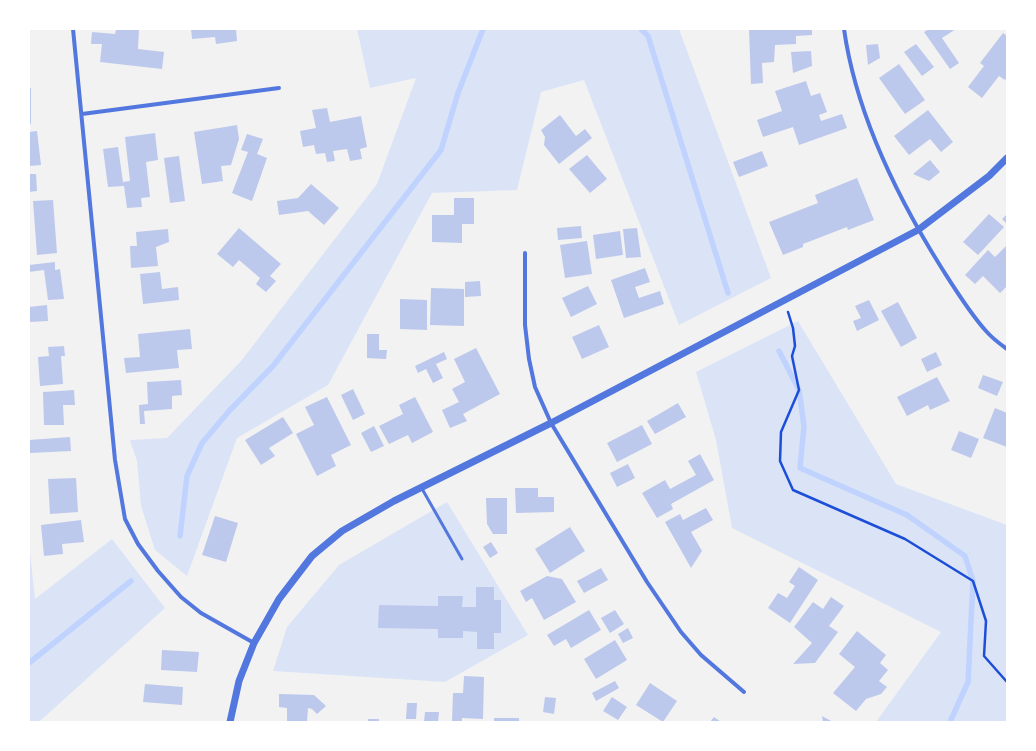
<!DOCTYPE html>
<style>
body{margin:0}
#map{position:relative;width:1036px;height:751px;overflow:hidden;background:#f2f2f2;font-family:Rubik,sans-serif}
canvas{display:block}
.frame{position:absolute;inset:0;border:30px solid #fff;pointer-events:none}
</style>
<div id="map">
<canvas width="1036" height="751"></canvas>
<div class="frame"></div>
</div>
<script>
const g = document.querySelector('canvas').getContext('2d');
g.lineJoin = 'round';
function paint(path, color) {
  g.fillStyle = color;
  g.fill(path, 'evenodd');
}
function strokePath(path, color, width, dash) {
  g.strokeStyle = color;
  g.lineWidth = width;
  g.lineCap = dash ? 'butt' : 'round';
  g.setLineDash(dash || []);
  g.stroke(path);
}
const green = new Path2D(`
 M357,29H679L771,278L679,325L584,80L541,92L517,190L432,193L328,385L237,438L187,576L155,550L141,506L137,461L130,440L167,438L241,361L377,184L416,78L370,88Z
 M798,321L896,484L1007,525V722H876L941,632L732,528L716,440L696,372Z
 M447,502L528,635L445,682L273,671L287,627L339,565Z
 M112,539L165,608L39,722H29V543L35,599Z`);
const stream = new Path2D(`
 M641,29L648,36L728,293
 M779,351L799,390L804,426L800,468L907,515L965,556L973,581L968,682L950,722
 M180,536L187,476L202,443L230,410L273,366L441,150L458,93L483,29
 M29,663L131,581`);
const building = new Path2D(`
 M116,29H139L138,49L164,52L162,69L100,62L102,44H91L92,32L115,34Z
 M191,29H236L237,41L216,44L215,37L192,39Z
 M749,29H812V35L796,36V44L775,45L774,62L762,63L763,83L751,84Z
 M929,29H956L942,38L959,63L950,69L924,32Z
 M1003,33L1007,36V77L1005,80L999,76L982,98L968,87L984,66L980,63Z
 M878,44L880,58L868,65L866,45Z
 M916,44L934,67L922,76L904,52Z
 M811,51L812,66L793,73L791,52Z
 M899,64L925,100L905,114L879,78Z
 M806,81L811,96L820,93L827,112L819,115L821,121L842,114L847,128L799,145L793,127L763,137L757,120L782,111L775,91Z
 M29,88H31V124H29Z
 M327,108L330,122L361,116L367,147L360,149L362,159L350,161L347,149L333,151L335,161L327,162L325,153L316,154L314,145L303,147L300,131L316,128L312,110Z
 M928,110L953,142L941,152L930,139L909,155L894,136Z
 M560,115L576,136L585,129L592,138L559,164L544,145L545,137L541,130Z
 M237,125L239,139L231,165L221,166L223,181L202,184L194,132Z
 M37,131L41,165L29,166V132Z
 M155,133L158,160L146,162L150,197L141,198L142,207L127,208L124,186L108,187L103,149L118,147L123,182L130,181L125,137Z
 M247,134L263,139L257,154L267,158L252,201L232,193L248,152L241,150Z
 M762,151L768,166L739,177L733,162Z
 M587,155L607,179L590,193L569,169Z
 M179,156L185,201L170,203L164,158Z
 M930,160L940,172L929,181L913,174Z
 M29,174H36L37,191L29,192Z
 M857,178L874,220L848,230L847,227L803,244V247L783,255L769,222L818,203L815,195Z
 M311,184L339,208L324,225L308,211L279,215L277,201L298,198Z
 M454,198H474V224H462V243L432,242V215H454Z
 M53,200L57,253L37,255L33,201Z
 M989,214L1004,227L978,255L963,242Z
 M1007,214V224L1002,219Z
 M581,226L582,238L558,240L557,228Z
 M239,228L281,264L270,276L276,281L266,292L256,284L260,278L239,260L233,267L217,254Z
 M637,228L641,257L626,258L623,229Z
 M168,229L169,242L156,247L158,266L131,268L130,246H137L136,232Z
 M620,231L623,255L596,259L593,235Z
 M587,241L592,274L565,278L560,245Z
 M1007,245V286L1000,293L983,276L975,284L965,275L988,250L995,257Z
 M55,262V270L60,269L64,299L48,300L44,270L29,272V265Z
 M645,268L650,282L635,287L639,298L660,291L664,304L624,318L611,280Z
 M160,272L162,289L178,287L179,300L143,304L140,274Z
 M480,281L481,296L465,297V282Z
 M588,286L597,304L571,317L562,298Z
 M431,288L464,289V326L430,325Z
 M400,299L427,300V330L400,329Z
 M869,300L879,320L857,331L853,321L861,318L855,306Z
 M898,302L917,338L901,347L881,311Z
 M47,305L48,321L29,322V307Z
 M599,325L609,347L582,359L572,337Z
 M190,329L192,349L177,350L179,368L126,373L124,358L140,357L138,334Z
 M367,334H379V350H387L386,359L367,358Z
 M64,346L65,356H61L63,384L40,386L38,357L49,356L48,347Z
 M476,348L500,394L463,414L467,421L450,428L442,410L459,402L452,389L465,382L454,359Z
 M444,352L447,359L436,364L443,378L433,383L426,369L418,373L415,366Z
 M936,352L942,365L927,372L921,359Z
 M983,375L1003,382L997,396L978,388Z
 M937,377L950,401L930,410L928,405L907,416L897,397Z
 M181,380L182,395L172,396V409L144,411L145,424H140L139,405L148,404L147,382Z
 M353,389L365,414L353,420L341,395Z
 M74,390L75,405H63L64,425H44L43,392Z
 M327,397L351,445L331,455L336,466L317,476L296,434L314,425L305,407Z
 M415,397L433,432L412,443L408,435L389,444L379,426L403,414L399,405Z
 M678,403L686,417L655,434L647,421Z
 M995,408L1007,413V447L983,438Z
 M283,417L293,433L269,448L275,456L261,465L245,440Z
 M642,425L652,444L617,462L607,443Z
 M374,426L384,446L371,452L361,433Z
 M959,431L979,439L971,458L951,450Z
 M70,437L71,451L30,453L29,440Z
 M700,454L714,480L671,504L673,509L657,518L642,493L665,480L670,489L696,475L688,461Z
 M628,464L635,478L617,487L610,473Z
 M76,478L78,512L50,514L48,479Z
 M515,488H538V497H554V512L516,513Z
 M486,498H507V534H493L487,524Z
 M706,508L713,520L691,532L702,551L691,568L665,522L680,514L683,520Z
 M215,516L238,523L226,562L202,555Z
 M81,520L84,542L62,544L63,554L44,556L41,525Z
 M570,527L585,551L550,573L535,549Z
 M491,542L498,553L490,558L483,547Z
 M799,567L818,580L790,623L768,608L778,593L787,598L795,586L789,582Z
 M601,568L608,580L584,593L577,581Z
 M547,576L562,579L576,602L544,620L532,598L526,602L520,591Z
 M476,587H494V600H501V633H494V649H477V632L463,631V638H438V629L378,628L379,605L438,606V596H463L462,607H476Z
 M831,597L844,606L829,626L838,632L815,663L793,664L812,643L794,627L813,602L823,609Z
 M589,610L601,630L571,648L566,639L554,646L547,635Z
 M615,610L624,624L610,633L601,618Z
 M628,628L633,638L623,643L618,634Z
 M857,631L886,655L880,663L888,670L879,681L887,687L881,694L866,699L856,711L833,693L855,667L839,654Z
 M615,640L627,660L596,679L584,659Z
 M162,650L199,652L197,672L161,670Z
 M464,676L484,677L483,719L462,718V722H452L453,693H463Z
 M615,681L619,688L596,701L592,693Z
 M650,683L677,701L663,722L636,705Z
 M145,684L183,687L182,705L143,702Z
 M279,694L314,695L326,706L317,714L312,709L308,708L307,722H287V708L279,707Z
 M545,697L556,698L554,714L543,712Z
 M612,697L627,707L618,720L603,711Z
 M407,703H417L416,719H406Z
 M425,712H439L438,722H424Z
 M822,716L833,722H823Z
 M714,717L721,722H710Z
 M494,718H519V722H494Z
 M368,719H379V722H368Z`);
const path = new Path2D(`
 M788,312L793,328L795,346L792,356L799,390L781,432L780,461L793,490L905,539L973,581L986,621L984,656L1007,682`);
const service = new Path2D(`
 M421,487L462,559`);
const minor = new Path2D(`
 M73,29L115,460L125,519L138,544L158,571L181,597L201,613L254,643
 M844,29C856,114 896,195 941,267C955,289 969,312 986,331C992,338 1000,344 1007,349
 M82,114L279,88
 M525,253V325L529,359L535,387L551,423L647,582L681,632L701,655L744,692`);
const tertiary = new Path2D(`
 M230,722L239,681L254,643L279,599L312,556L342,531L394,501L551,423L918,230L989,176L1007,158`);
paint(green, '#dbe4f7');
strokePath(stream, '#bfd3fe', 5.5);
paint(building, '#bdc9ec');
strokePath(path, '#1d4ed8', 2.5);
strokePath(service, '#5277de', 3);
strokePath(minor, '#5277de', 4);
strokePath(tertiary, '#5277de', 7);
</script>
